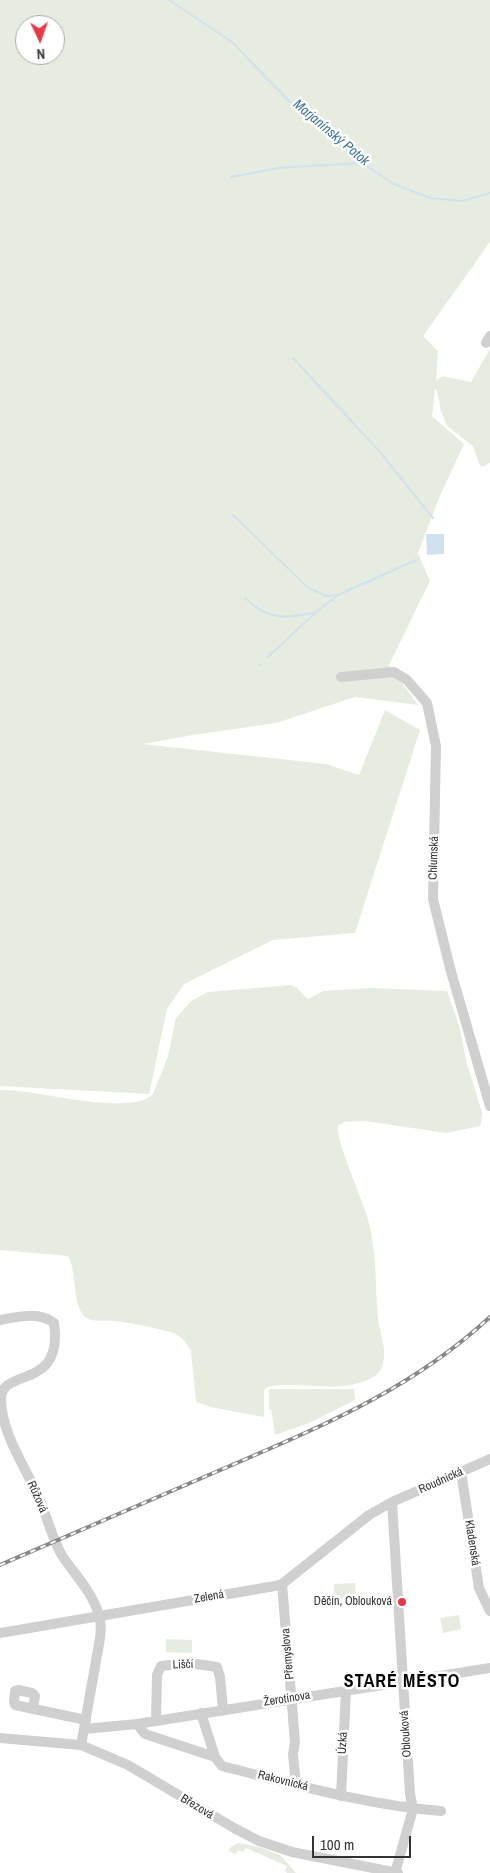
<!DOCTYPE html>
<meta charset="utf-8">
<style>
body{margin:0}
#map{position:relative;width:490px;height:1873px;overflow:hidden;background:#fff;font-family:"Archivo Narrow",sans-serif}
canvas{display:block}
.north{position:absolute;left:15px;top:15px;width:50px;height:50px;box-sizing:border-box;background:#fff;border:1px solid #adadad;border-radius:50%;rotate:177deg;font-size:14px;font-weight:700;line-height:20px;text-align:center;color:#333}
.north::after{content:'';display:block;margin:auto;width:18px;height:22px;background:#e63946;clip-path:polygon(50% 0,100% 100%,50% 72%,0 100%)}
.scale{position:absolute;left:312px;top:1836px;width:99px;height:22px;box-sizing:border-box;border:2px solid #333;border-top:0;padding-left:6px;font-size:15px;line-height:18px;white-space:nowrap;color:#333;-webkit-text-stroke:4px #fff;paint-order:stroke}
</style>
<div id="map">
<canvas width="490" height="1873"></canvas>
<div class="north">N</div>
<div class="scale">100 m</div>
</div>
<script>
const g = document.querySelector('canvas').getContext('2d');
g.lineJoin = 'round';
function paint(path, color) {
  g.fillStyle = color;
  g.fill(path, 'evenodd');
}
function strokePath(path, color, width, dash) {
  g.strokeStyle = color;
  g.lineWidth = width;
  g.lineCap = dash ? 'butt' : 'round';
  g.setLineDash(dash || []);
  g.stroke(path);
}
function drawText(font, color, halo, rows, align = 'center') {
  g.font = font + ' "Archivo Narrow",sans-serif';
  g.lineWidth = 5;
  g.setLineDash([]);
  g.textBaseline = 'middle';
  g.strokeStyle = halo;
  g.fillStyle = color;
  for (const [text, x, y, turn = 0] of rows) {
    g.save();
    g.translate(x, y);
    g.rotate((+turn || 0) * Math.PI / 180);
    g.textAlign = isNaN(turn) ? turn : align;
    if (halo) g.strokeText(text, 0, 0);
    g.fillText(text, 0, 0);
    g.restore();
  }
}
const green = new Path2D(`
 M0,0H490V242L423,336L438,351L436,381L442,376L471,382L490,349V463L484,466H480L473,446L447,426L441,411L438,394L435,388L432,416L464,444L439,498L418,553L430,581L389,665L418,705L355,697L276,723L193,735L143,744L326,764L359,775L385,710L420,730L355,933L273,940L184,984L167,1009L149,1094L0,1086ZM25,25H55V55H25Z
 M291,985L296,987L308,999L323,991L370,988L447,991L459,1025L467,1064L482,1112L481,1124L480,1126L446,1133L365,1121L344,1122L338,1126C335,1139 362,1198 367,1216C377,1249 375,1284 378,1318C379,1331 385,1343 384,1356C384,1363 381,1372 375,1376C343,1396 302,1380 267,1387L264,1390V1417L210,1407L196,1402L191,1350C187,1344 182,1337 175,1334C164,1329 127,1322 114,1321C105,1320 91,1323 84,1316C71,1300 78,1274 68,1256L0,1250V1090C34,1088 128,1118 153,1094L168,1056L176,1018L191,1001L208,992Z
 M269,1389H354L355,1400L309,1423L275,1435L271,1409H269Z
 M355,1583L356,1598L334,1599V1584Z
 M459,1615L461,1629L443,1633L440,1618Z
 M166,1639L192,1640V1653L166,1652Z
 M238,1843L259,1847L280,1855L296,1873H287L285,1871L287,1866L246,1848L243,1852L238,1850L236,1854L228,1851L231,1847Z`);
const water = new Path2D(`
 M426,534H444V554L427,555Z`);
const stream = new Path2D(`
 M169,0L232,42L289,101L319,127L362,163L392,183L430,198L462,201L490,193
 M231,177L278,168L362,163
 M293,358L380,452L433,518
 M233,515L307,587L326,596L337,595
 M245,598C270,621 282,618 314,613
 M268,657L315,613L338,595L416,560
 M259,665L260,664`);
const minor = new Path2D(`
 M486,343L490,336
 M341,677L394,672L407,680L427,703L436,746L433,899L450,968L490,1106
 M0,1320C18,1317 38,1311 54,1323C64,1392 0,1366 1,1400C2,1435 25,1466 39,1498C46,1514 54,1544 63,1557C76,1576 92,1592 99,1615C104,1630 97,1651 95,1667C90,1693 86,1719 81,1745
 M461,1472L479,1588L490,1611
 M392,1502L410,1794L413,1809L395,1873
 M282,1584L295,1742L293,1754L296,1785
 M0,1633L275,1586L282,1584L369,1515L392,1502L490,1459
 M33,1709L35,1696L32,1693L18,1690L15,1691L14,1702L15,1705L86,1720
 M201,1713L215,1757
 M156,1721L157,1675L161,1666L189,1663L217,1667L220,1677L223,1709
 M137,1724L145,1734L215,1757L222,1766C294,1784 366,1805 441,1811
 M84,1729L137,1724L490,1668
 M0,1738L81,1745L128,1765L234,1828L259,1841L292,1852L398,1873
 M341,1796L346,1690`);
const rail = new Path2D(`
 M0,1565C75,1533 150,1500 225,1468C322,1426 411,1390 490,1317`);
const markers = [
 [402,1602,5,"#e63946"]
];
const streetNames = [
 ["Chlumská",434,858,-88],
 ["Roudnická",441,1481,-24],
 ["Růžová",37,1497,66],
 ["Kladenská",472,1543,81],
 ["Zelená",209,1597,-10],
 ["Přemyslova",288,1654,-95],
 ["Liščí",183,1665,-2],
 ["Žerotínova",287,1699,-9],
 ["Oblouková",406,1734,-94],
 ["Úzká",343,1743,-87],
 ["Rakovnická",283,1781,14],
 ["Březová",197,1807,31]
];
const poiNames = [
 ["Děčín, Oblouková",392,1602]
];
const waterNames = [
 ["Marjanínský Potok",331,133,40]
];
const districtNames = [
 ["STARÉ MĚSTO",402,1682]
];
paint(green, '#e6ecdf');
paint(water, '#cfe2ee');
strokePath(stream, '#cfe2ee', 2);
strokePath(minor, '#d0d0d0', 10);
strokePath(rail, '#888', 4);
strokePath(rail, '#fff', 2, [5.5]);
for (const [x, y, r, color] of markers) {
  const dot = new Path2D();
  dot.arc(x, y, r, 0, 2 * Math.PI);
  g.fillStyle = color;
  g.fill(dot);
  strokePath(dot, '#fff', 2);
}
drawText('12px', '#333', '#fff', streetNames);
drawText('12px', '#333', '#fff', poiNames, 'right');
drawText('italic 14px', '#3f7597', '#fff', waterNames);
g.letterSpacing = '1px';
drawText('bold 18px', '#000', '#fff', districtNames);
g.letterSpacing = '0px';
</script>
